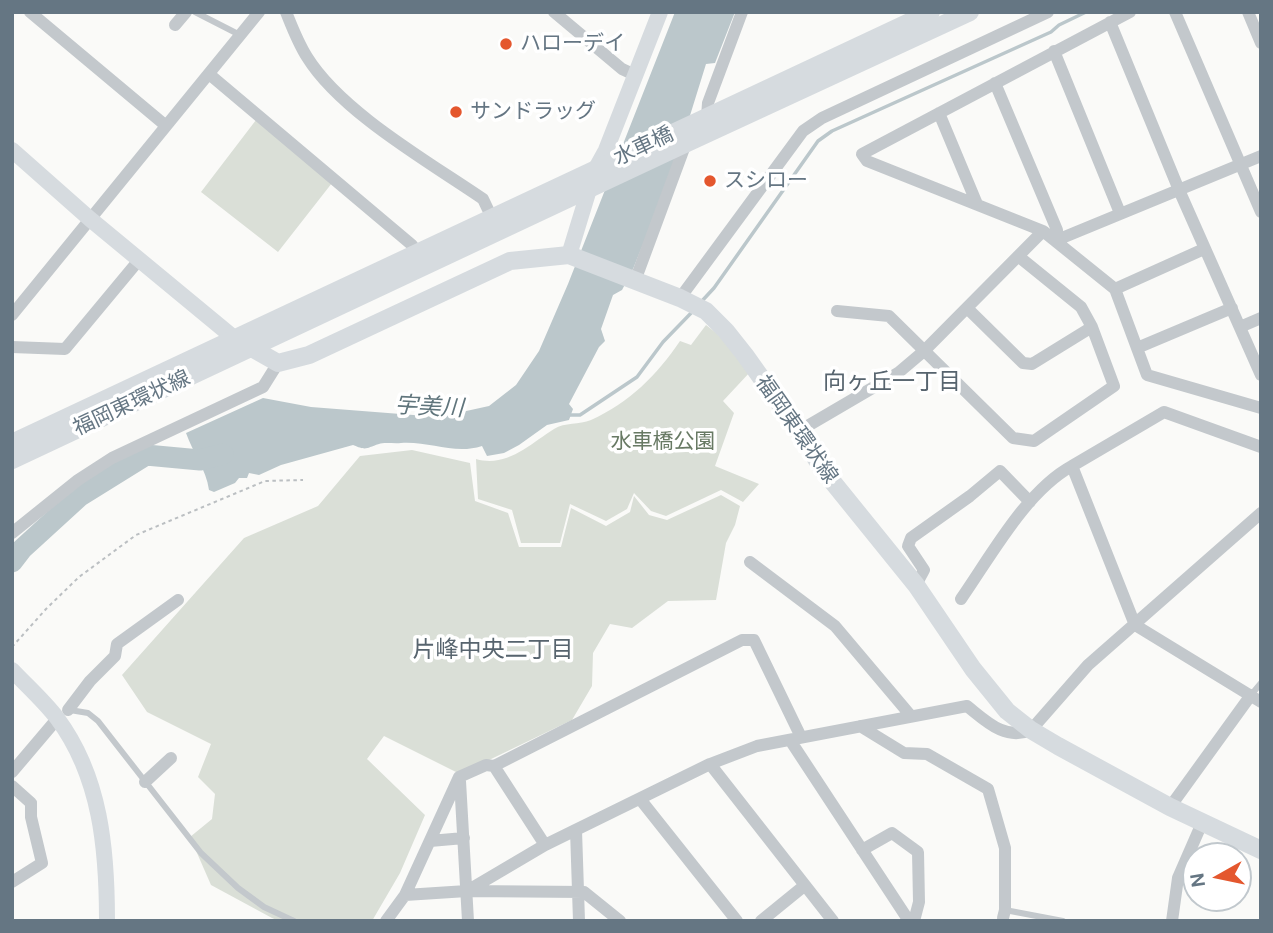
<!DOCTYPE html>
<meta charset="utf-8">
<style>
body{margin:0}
#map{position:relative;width:1273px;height:933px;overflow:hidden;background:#fafaf8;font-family:"DM Sans",sans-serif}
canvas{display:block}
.frame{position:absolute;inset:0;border:14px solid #657683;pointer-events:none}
.north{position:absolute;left:1182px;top:842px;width:70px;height:70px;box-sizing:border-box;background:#fff;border:2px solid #c1c8cd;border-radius:50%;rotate:261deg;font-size:19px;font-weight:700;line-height:28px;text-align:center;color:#657683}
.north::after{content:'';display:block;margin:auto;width:24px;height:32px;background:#e4572e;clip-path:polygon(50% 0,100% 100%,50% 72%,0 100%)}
</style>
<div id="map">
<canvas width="1273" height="933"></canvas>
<div class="frame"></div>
<div class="north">N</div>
</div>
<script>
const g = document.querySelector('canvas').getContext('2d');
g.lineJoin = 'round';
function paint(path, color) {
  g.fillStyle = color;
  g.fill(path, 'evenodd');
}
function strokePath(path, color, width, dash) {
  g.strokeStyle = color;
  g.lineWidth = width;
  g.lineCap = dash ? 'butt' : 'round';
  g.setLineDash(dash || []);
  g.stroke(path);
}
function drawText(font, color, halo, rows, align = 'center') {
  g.font = font + ' "DM Sans","Noto Sans JP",sans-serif';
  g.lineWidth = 7;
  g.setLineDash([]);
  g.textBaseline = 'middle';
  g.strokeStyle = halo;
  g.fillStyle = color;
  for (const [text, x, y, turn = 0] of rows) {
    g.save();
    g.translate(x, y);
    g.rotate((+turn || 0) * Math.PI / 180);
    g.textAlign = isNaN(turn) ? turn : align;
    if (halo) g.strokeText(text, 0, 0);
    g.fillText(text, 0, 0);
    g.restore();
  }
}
const green = new Path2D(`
 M256,120L332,183L278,252L201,192Z
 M706,325L724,339L751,371L723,401L734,413L715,466L759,484L743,502L721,490L666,516L651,511L634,493L627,509L606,521L570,504L560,543H521L512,510L478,499L476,459C507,468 530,444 554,429C565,422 579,425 591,420C629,403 657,375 680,341L691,345Z
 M412,450L470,463L475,501L508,513L519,547H561L571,508L606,526L630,512L634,496L649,515L667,520L721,495L740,506L735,525L726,543L716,600L668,601L632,628L610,624L593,653L592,686L572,720L460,774L384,736L367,759L425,815L400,873L372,921H279L272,918L211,885L190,837L212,819L215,794L198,777L211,744L147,712L122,675L244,538L318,506L360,456Z`);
const water = new Path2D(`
 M675,12H735L715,63L706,64L674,167L633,269L622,290L613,295L601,329L605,341L599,347L569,404L573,409L569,420L547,425L519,445L504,453L487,456L482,446C455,455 429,441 401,443C395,444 384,442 379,444C366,448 367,451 353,445L281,465L259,475L249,473L247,478H239L235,483L214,492L209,490C206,469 193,453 186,433L263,398L311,407L439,417L489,406L516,385L539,351L568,284Z`);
const stream = new Path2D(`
 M701,302L714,288L818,141L832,131L1051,32L1059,25L1086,12
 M569,415H580L637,377L663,342L694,310`);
const river = new Path2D(`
 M12,562L22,549L80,496L146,455L200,460L223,454`);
const path = new Path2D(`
 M12,647L46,609L79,577L136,535L265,481L303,480`);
const lane = new Path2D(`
 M195,12L240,35
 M1251,695L1261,683
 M70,710L88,713L98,721L201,853L238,888L264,907L294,921
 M1005,910L1063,921`);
const street = new Path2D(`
 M30,12L165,125
 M286,12C292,27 298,43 307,57C341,112 429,162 483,199L492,218
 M554,12L622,69L635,75
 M1130,12L862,154L867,161L1043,231L1115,289L1147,375L1261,408
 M1175,12L1261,212
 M1248,12L1261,43
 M1110,22L1179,190L1261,375
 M175,25L186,12
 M1054,51L1120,213
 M209,74L412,245L416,253
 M995,83L1057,230V240
 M939,113L977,204
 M707,117L708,103L742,12
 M1057,240L1261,156
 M635,281L686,143
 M1115,289L1204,249
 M680,298L803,131L822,118L1048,12
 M967,308L1023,363L1032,364L1092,327
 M837,311L889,316L1013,438L1034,441L1114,386L1092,327L1081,307L1018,256
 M12,315L259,12
 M1240,327L1261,318
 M12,347L65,349L139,260
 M1137,348L1232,308
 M799,431L898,373L924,351L1043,231
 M1261,447L1164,412L1072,466L1135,625L1261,702
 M12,533L78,480L112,458L263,387L278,363
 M750,562L835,626L911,716
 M916,585L924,570L908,546L911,538L970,496L1000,471L1030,502
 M961,599C991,556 1026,491 1072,466
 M68,710L90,681L115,656L117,644L178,600
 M860,726L904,753L927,754L988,789L1005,848V910L1003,918
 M790,740L909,921
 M710,764L833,921
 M494,766L545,845
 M12,772L57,719
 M460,781L468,921
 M145,782L171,758
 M12,786L31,803V817L42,863L12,882
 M640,799L737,921
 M1170,807L1251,695
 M576,830L579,921
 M430,841L464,838
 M862,850L892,833L918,852L919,902L914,921
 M467,891L545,845L710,764L757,746L967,706C986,721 1005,741 1031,730L1088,665L1261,513
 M405,895L467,891L584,892L620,921
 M386,921L405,895L459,777L486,765L494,766L742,640H754L801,737
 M761,921L804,886
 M1172,921L1178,878L1202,823`);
const secondary = new Path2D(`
 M12,150L90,219L234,338
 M569,255L595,170L606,150L660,12
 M12,670C27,686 44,701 57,718C101,777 107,850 107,921`);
const primary = new Path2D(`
 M234,338L278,363L309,355L510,261L569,255L680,298L706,311L726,331L745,355L799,431L823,470L916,585L973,669L1007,711L1031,730L1058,746L1170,807L1261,850
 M12,443L931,12
 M12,460L676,148L970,12`);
const markers = [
 [506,44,7,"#e4572e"],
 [456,112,7,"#e4572e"],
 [710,181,7,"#e4572e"]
];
const poiNames = [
 ["ハローデイ",520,44],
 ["サンドラッグ",470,112],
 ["スシロー",724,181]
];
const streetNames = [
 ["水車橋",644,147,-25],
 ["福岡東環状線",132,404,-25],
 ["福岡東環状線",796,430,55]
];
const parkNames = [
 ["水車橋公園",663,442]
];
const neighbourhoodNames = [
 ["向ヶ丘一丁目",892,383],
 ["片峰中央二丁目",493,651]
];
const waterNames = [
 ["宇美川",429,408,3]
];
paint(green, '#dadfd7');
paint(water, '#bbc7cb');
strokePath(stream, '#bbc7cb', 3.5);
strokePath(river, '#bbc7cb', 21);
strokePath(path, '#bbbfc2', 2, [3.5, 3.5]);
strokePath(lane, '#c3c8cc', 6);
strokePath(street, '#c3c8cc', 12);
strokePath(secondary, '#d6dbdf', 16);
strokePath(primary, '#d6dbdf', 18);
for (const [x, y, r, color] of markers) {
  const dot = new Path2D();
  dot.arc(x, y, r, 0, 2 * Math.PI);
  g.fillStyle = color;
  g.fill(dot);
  strokePath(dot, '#fff', 2.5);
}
drawText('21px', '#657683', '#fff', poiNames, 'left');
drawText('21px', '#657683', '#fff', streetNames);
drawText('21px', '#687a64', '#fff', parkNames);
drawText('23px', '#57646e', '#fff', neighbourhoodNames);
drawText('italic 23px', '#60757c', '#fff', waterNames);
</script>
